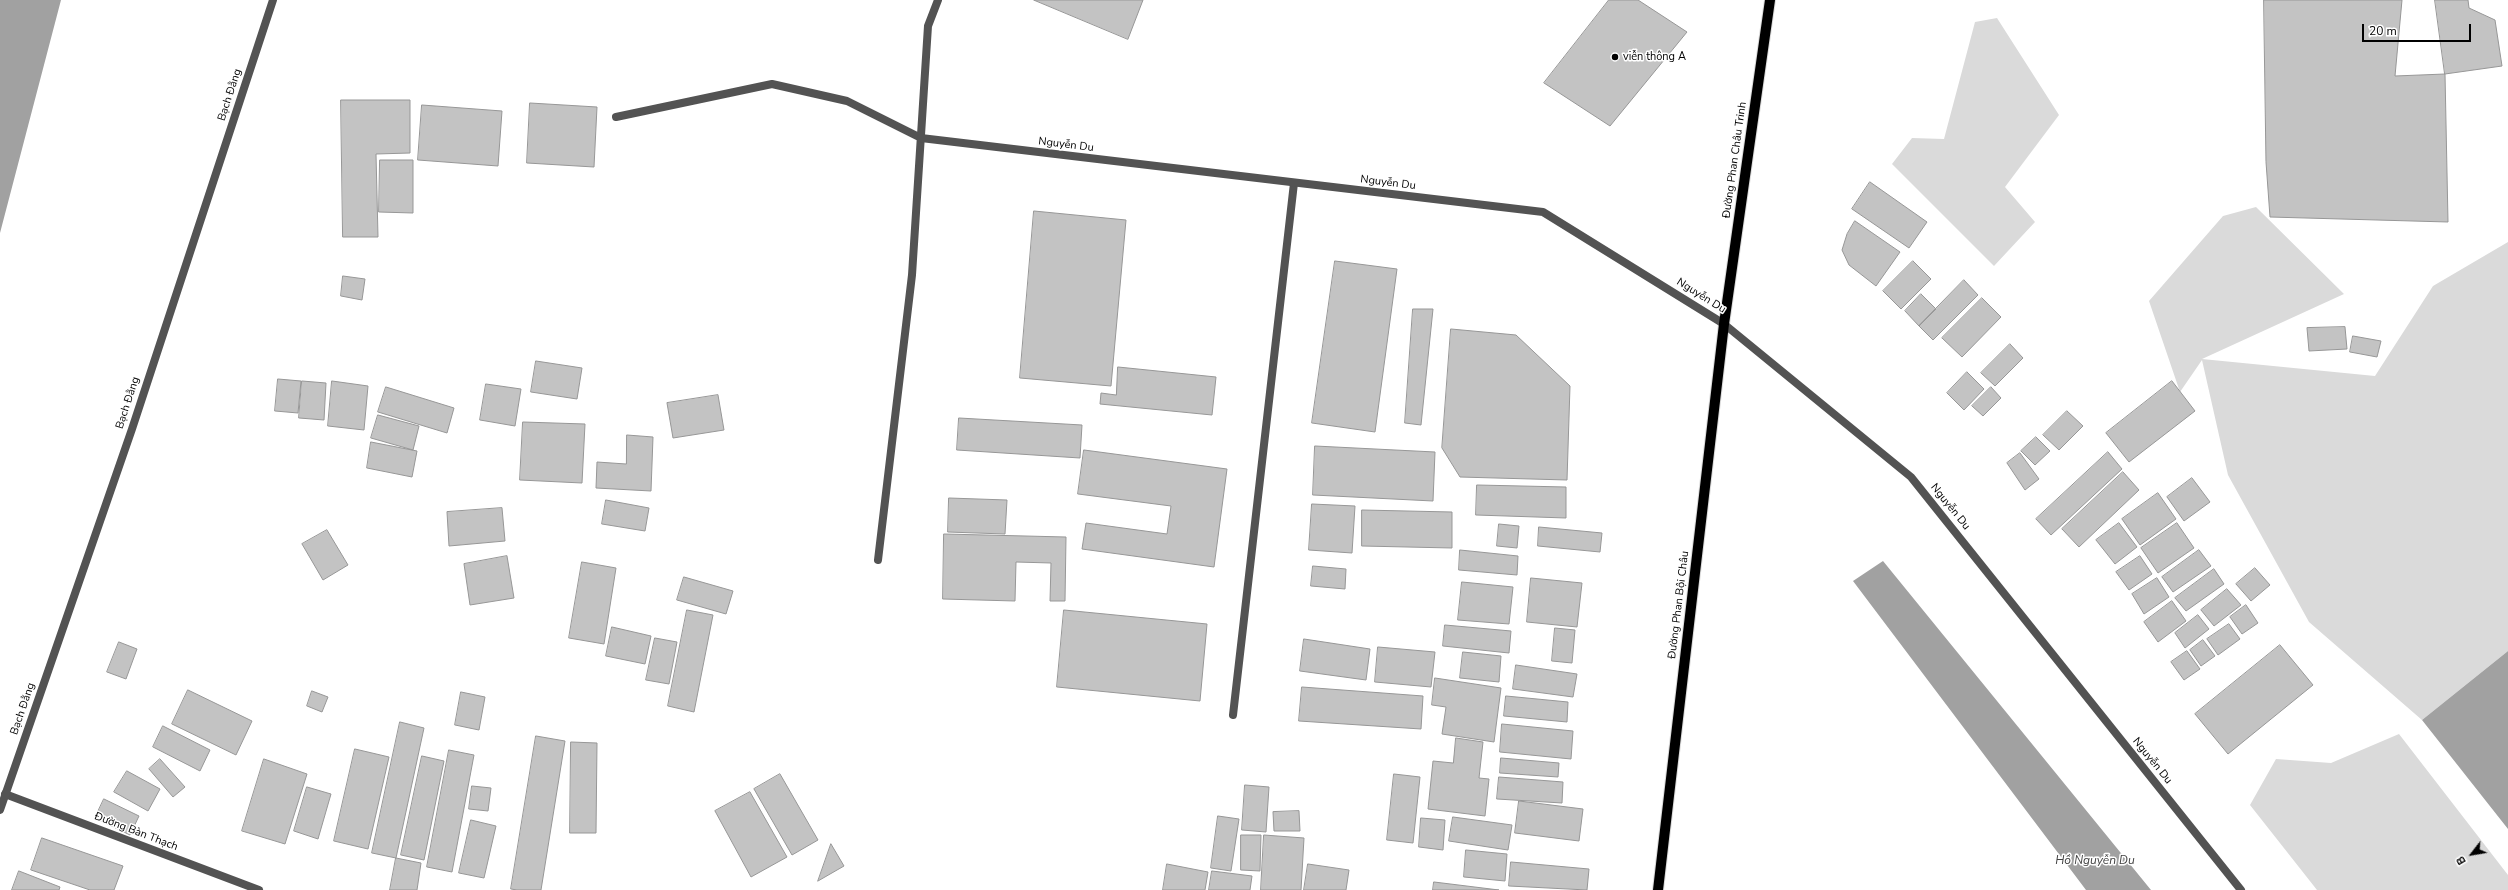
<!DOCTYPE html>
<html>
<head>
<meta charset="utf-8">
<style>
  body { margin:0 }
  #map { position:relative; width:2508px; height:890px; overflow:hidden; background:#fff; font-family:"Nunito Sans",sans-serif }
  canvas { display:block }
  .north { position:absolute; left:2452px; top:834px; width:40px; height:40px; -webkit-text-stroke:3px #fff; paint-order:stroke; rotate:239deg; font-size:11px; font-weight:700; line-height:16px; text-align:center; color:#000 }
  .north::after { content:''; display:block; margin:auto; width:14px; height:18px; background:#000; clip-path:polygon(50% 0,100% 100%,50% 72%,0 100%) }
  .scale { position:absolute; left:2362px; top:24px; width:109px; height:18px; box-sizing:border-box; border:2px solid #000; border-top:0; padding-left:5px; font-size:12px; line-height:14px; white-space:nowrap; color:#000; -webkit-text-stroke:3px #fff; paint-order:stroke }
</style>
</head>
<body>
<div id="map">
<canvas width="2508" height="890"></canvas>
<div class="north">B</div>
<div class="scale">20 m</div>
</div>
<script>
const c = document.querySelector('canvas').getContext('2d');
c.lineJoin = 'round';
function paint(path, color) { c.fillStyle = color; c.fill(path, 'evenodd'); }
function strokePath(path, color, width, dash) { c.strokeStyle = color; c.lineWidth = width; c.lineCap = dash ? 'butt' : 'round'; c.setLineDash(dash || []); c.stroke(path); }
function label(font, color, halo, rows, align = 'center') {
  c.font = font + ' "Nunito Sans",sans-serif'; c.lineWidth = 3; c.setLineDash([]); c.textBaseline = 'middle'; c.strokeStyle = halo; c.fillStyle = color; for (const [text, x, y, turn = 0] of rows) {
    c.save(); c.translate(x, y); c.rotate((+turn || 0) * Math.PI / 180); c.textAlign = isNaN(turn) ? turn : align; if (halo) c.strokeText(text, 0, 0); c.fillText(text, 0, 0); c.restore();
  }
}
const green = new Path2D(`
  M1997,18L2059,115L2005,187L2035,222L1994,266L1892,164L1912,138L1944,139L1975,22Z
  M2256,207L2344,294L2202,359L2375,376L2433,286L2508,242V651L2422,720L2309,622L2228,475L2202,360L2180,392L2149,301L2223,216Z
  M2399,734L2508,875V890H2317L2250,805L2276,759L2331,763Z`);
const water = new Path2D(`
  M0,0H61L0,233Z
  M1883,561L2151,890H2086L1853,581Z
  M2508,651V829L2422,720Z`);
const building = new Path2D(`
  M1034,0H1143L1128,39Z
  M1609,0H1638L1687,32L1610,126L1544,83Z
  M2264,0H2402L2395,76L2445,74L2448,222L2270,217L2266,162Z
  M2435,0H2468L2469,8L2495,20L2502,66L2445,74Z
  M341,100H410V153L376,154L378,237H343Z
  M530,103L597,107L594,167L527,163Z
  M422,105L502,111L498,166L418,160Z
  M380,160H413V213L379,212Z
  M1870,182L1927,222L1909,248L1852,209Z
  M1034,211L1126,220L1111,386L1020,378Z
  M1855,221L1900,252L1876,286L1849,265L1842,250L1847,234Z
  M1335,261L1397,269L1375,432L1312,423Z
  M1913,261L1931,279L1901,309L1883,291Z
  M343,276L365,279L362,300L341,296Z
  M1964,280L1978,295L1933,340L1919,326Z
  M1921,294L1936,309L1919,326L1905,311Z
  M1982,298L2001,317L1962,357L1942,338Z
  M1413,309H1433L1421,425L1405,423Z
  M2345,327L2347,349L2309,351L2307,328Z
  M1451,329L1516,335L1570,386L1567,480L1460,477L1442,448Z
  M2353,336L2381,341L2377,357L2350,352Z
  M2010,344L2023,358L1995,386L1981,373Z
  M536,361L582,368L577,399L531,392Z
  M1118,367L1216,377L1212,415L1100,404L1101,393L1116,395Z
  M1967,372L1984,389L1964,410L1947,393Z
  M278,379L301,381L298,413L275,411Z
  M302,381L326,383L324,420L299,418Z
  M332,381L368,386L364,430L328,426Z
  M2172,381L2195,411L2129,462L2106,433Z
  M486,384L521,389L515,426L480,420Z
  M386,387L454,408L447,433L378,412Z
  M1991,387L2001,398L1983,416L1972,406Z
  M718,395L724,430L673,438L667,403Z
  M2067,411L2083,426L2059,450L2043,435Z
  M378,415L419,426L413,450L371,438Z
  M959,418L1082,425L1080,458L957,450Z
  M523,422L585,424L582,483L520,480Z
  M627,435L653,437L651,491L596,488L597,462L626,464Z
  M2036,437L2050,451L2035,465L2021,451Z
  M371,442L417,451L412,477L367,468Z
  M1315,446L1435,452L1433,501L1313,495Z
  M1084,450L1227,469L1214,567L1082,549L1086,523L1167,534L1171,506L1078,494Z
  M2108,452L2122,469L2051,535L2036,519Z
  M2020,453L2039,479L2025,490L2007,463Z
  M2123,472L2139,490L2079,547L2062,529Z
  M2192,478L2210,502L2184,521L2167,497Z
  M1477,485L1566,487V518L1476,515Z
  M2158,493L2176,519L2140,545L2122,519Z
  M949,498L1007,500L1005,534L948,532Z
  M606,500L649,508L645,531L602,524Z
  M1312,504L1355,506L1352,553L1309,550Z
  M502,508L505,541L449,546L447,512Z
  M1362,510L1452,512V548L1362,546Z
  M2119,523L2137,547L2115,564L2096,540Z
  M2177,523L2194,548L2158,573L2141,548Z
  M1499,524L1519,526L1517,548L1497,546Z
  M1539,527L1602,533L1600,552L1538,546Z
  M327,530L348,565L323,580L302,544Z
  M944,534L1066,537L1065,601H1050L1051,563L1016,562L1015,601L943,599Z
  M1460,550L1518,556L1517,575L1459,570Z
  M2199,550L2211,566L2173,592L2162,577Z
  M507,556L514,598L470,605L464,564Z
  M2140,556L2152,574L2129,590L2116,572Z
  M582,562L616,568L604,644L569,638Z
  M1313,566L1346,569L1345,589L1311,586Z
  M2255,568L2270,585L2251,601L2236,584Z
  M2214,569L2224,584L2186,611L2175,598Z
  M684,577L733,591L726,614L677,600Z
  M1531,578L1582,583L1577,627L1527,622Z
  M2157,578L2169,597L2144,614L2132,594Z
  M1462,582L1513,587L1509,624L1458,620Z
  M2227,589L2241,605L2214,626L2201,610Z
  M2172,601L2186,621L2158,642L2144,622Z
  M2246,605L2258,623L2242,634L2230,617Z
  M687,610L713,615L694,712L668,706Z
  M1064,610L1207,624L1200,701L1057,687Z
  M2198,615L2209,629L2185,648L2175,633Z
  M2229,624L2240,639L2218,655L2207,639Z
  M1445,625L1511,631L1509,653L1443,646Z
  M612,627L651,636L645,664L606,656Z
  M1555,628L1575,630L1572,663L1552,661Z
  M655,638L677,642L669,684L646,680Z
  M1304,639L1370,649L1366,680L1300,671Z
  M2203,640L2215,656L2201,666L2190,650Z
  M119,642L137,649L126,679L107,672Z
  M2280,645L2313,685L2228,754L2195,714Z
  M1378,647L1435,652L1431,687L1375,682Z
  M2187,651L2200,669L2184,680L2171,662Z
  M1463,652L1501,656L1499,682L1460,678Z
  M1516,665L1577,674L1573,697L1513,689Z
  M1435,678L1501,688L1494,742L1442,734L1446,707L1432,705Z
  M1302,687L1423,696L1421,729L1299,721Z
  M188,690L252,721L236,755L172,724Z
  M312,691L328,697L322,712L307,706Z
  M461,692L485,697L479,730L455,725Z
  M1506,696L1568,702L1567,722L1504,716Z
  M400,722L424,728L396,858L372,853Z
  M1502,724L1573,731L1571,759L1500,752Z
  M163,726L210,750L200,771L153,747Z
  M536,736L565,741L541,890H517L511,889Z
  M1456,738L1483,742L1479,778L1489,779L1485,816L1428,809L1433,761L1453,763Z
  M571,742L597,743L596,833H570Z
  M355,749L389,757L368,849L334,841Z
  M449,750L474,755L452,872L427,867Z
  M422,756L444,761L424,860L401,855Z
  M1501,758L1559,763L1558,777L1500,773Z
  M160,759L185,787L173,797L149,769Z
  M264,759L307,774L285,844L242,831Z
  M127,771L160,789L148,811L114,792Z
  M780,774L818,840L792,855L754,789Z
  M1394,774L1420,777L1413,843L1387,840Z
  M1499,777L1563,782L1562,803L1497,799Z
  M1245,785L1269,787L1266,832L1242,830Z
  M472,786L491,788L488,811L469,809Z
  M307,787L331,794L318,839L294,831Z
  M750,792L787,857L751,877L715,811Z
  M104,799L139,816L130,835L95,818Z
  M1519,801L1583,809L1579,841L1515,833Z
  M1299,811L1300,831H1274L1273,812Z
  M1218,816L1239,819L1231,871L1211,868Z
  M1453,817L1512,825L1508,850L1449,841Z
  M1421,818L1445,820L1443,850L1419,847Z
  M471,820L496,826L484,878L459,873Z
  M1241,835H1261L1260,871L1241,870Z
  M1264,835L1304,838L1301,890H1261Z
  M42,838L123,866L114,890H90L31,870Z
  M831,844L844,866L818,881Z
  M1466,850L1507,854L1505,881L1464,877Z
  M396,858L421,863L417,890H390Z
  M1511,862L1589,869L1587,890L1509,886Z
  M1167,864L1208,872L1205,890H1163Z
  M1308,864L1349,870L1346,890H1304Z
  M19,871L60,887L59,890H12Z
  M1212,871L1252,876L1250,890H1209Z
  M1434,882L1499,890H1433Z`);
const minor = new Path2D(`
  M616,117L772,84L847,101L921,138
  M878,560L912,275L928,26L938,0
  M1233,715L1294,183
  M5,794L259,890`);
const tertiary = new Path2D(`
  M921,138L1543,212L1724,324L1911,477L2241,890
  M0,810L132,429L273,0`);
const primary = new Path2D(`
  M1658,890L1724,324L1770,0`);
const markers = [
  [1615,57,4,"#000"]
];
const poiNames = [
  ["viễn thông A",1623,57]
];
const streetNames = [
  ["Bạch Đằng",230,95,-72],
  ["Nguyễn Du",1066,145,7],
  ["Đường Phan Châu Trinh",1735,160,-82],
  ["Nguyễn Du",1388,183,7],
  ["Nguyễn Du",1701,296,32],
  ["Bạch Đằng",128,403,-72],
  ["Nguyễn Du",1950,507,51],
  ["Đường Phan Bội Châu",1679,605,-83],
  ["Bạch Đằng",23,709,-71],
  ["Nguyễn Du",2152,761,51],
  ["Đường Bàn Thạch",136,832,21]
];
const waterNames = [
  ["Hồ Nguyễn Du",2095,861]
];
paint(green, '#dadada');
paint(water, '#a1a1a1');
paint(building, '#c3c3c3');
strokePath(building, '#979797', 1);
strokePath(primary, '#dbdbdb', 12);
strokePath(minor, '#535353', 8);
strokePath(tertiary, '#535353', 8);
strokePath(primary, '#000', 10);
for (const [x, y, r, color] of markers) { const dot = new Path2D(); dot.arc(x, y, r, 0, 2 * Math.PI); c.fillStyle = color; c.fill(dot); strokePath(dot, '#fff', 1.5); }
label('11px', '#000', '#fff', poiNames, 'left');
label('11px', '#000', '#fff', streetNames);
label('italic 12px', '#424242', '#fff', waterNames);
</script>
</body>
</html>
